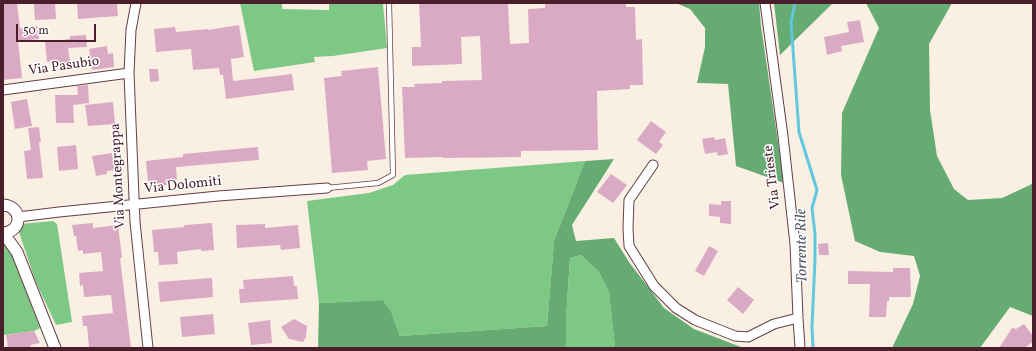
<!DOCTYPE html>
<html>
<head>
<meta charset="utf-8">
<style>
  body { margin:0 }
  #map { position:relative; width:1036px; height:351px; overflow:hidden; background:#f9f0e3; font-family:Vollkorn,serif }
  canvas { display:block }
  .frame { position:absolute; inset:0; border:4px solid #4a1f2b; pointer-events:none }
  .scale { position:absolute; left:16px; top:24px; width:80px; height:18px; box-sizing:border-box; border:2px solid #4a1f2b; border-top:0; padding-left:5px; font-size:12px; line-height:14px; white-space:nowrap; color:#4a1f2b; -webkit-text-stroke:3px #fff; paint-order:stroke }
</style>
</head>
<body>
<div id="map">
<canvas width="1036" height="351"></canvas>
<div class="frame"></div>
<div class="scale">50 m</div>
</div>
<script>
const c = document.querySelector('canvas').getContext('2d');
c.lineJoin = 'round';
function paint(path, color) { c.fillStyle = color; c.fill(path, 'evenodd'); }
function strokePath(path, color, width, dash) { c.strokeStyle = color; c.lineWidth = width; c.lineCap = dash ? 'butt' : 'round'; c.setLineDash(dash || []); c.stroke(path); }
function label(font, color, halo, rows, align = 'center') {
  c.font = font + ' Vollkorn,serif'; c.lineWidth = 3; c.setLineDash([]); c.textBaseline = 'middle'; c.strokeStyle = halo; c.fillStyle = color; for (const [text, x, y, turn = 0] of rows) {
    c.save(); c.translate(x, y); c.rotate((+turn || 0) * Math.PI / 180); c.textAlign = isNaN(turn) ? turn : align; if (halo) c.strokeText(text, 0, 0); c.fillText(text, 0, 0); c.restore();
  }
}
const green = new Path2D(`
  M240,3H282V9L329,10V3H383L387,48L333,56L314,57L315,62L254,71Z
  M585,161L554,241L547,326L400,336L391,311L383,300L319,303L307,201L369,193L393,185L405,175Z
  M53,221L57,224L72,322L56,325L35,280L19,232L21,224Z
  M5,237L40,328L34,331L4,335L3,308V238Z
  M581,255L599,272L609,292L615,348H566V319L570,258Z`);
const forest = new Path2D(`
  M676,3H759L761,26L784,183L736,166L728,84L697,83L705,47V28L690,9Z
  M774,3H833L780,55Z
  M866,3H952L929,44L930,110L937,156L954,189L968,200L1002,198L1030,185L1033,183V316L1010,307L980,348H892L913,304L920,276L914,256L880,252L855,241L841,175L842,113L879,28Z
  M614,159L572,225L576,241L614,238L629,262L664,308L694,329L741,347L739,348H615L609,292L599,272L581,255L570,258L566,319V348H318L319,303L383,300L391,311L400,336L547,326L554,241L585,161Z`);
const stream = new Path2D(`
  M795,3L791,22L799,132L817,190L812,208L815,234V259L812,327L813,348`);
const building = new Path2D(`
  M3,3H17L20,28L38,26L39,39L18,41L22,78L3,80Z
  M41,3H55L56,19L35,20L34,4Z
  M77,3H117L118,16L78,19Z
  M419,3H508L510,44L529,43L528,9L545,8V3H626V7H635L636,40L642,39L643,85H630V89L597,91L598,150L521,151V157L443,158V157L405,158L402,87H415L414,84L442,83V81L482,80L480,36L461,37L462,64L412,66V47H421Z
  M860,20L864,42L841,46L842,51L827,55L824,37L849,32L847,22Z
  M239,25L244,57L231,59L233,81L292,74L294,90L226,99L223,75H220L219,68L193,70L191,49L156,52L154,29L175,27L176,32L208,29V30Z
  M86,35L87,47L68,48L70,62L54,64L53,62H47L45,42L70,39V36Z
  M107,46L108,54L113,53L114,67L92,70L89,49Z
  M378,67L386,159L367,161L368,170L332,173L324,78L342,76L341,71Z
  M149,69H158L159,81L150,82Z
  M88,85L89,103L73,105L74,123H56L55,95H78L77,86Z
  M27,99L32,126L15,129L11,102Z
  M113,102L115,124L88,126L85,105Z
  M651,121L666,132L659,142L663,145L656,154L637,140Z
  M39,127L41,142H39L43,178L27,179L24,151L31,150L28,128Z
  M714,137L715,140L725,138L728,154L718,156L717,152L705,154L702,139Z
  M76,145L78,169L59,171L57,147Z
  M258,147L259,160L176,167L177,180L169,181L170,185L154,186V183L148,184L146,161L183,157V154Z
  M112,153L115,170L107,171V174L96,176L92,156Z
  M611,174L627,185L613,203L597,192Z
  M721,201H731V224L720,223V217L709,216V204L721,205Z
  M93,223V228L118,225L122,258H120L131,348H89L87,326H83L82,316L113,313L111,295L84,297L83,285L80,286L79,273L103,271L101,252L83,254V250L78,251L76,236H74L72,225Z
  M212,223L214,250L201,251V249L177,252L178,264L159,265L158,252H154L152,230L184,227V225Z
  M265,224V228L298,225L300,248L281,250L280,245L237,248L236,225Z
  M828,243L829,255H819L818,244Z
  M709,246L718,251L704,276L695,271Z
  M893,268H910L911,297H889V301H887L886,317H869L870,284H848V271L893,272Z
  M293,276L294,286H297L298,299L240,303L239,289H244L243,280Z
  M212,278L213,297L160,302L158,282Z
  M738,287L754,300L743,314L727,300Z
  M213,314L215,334L182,337L180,317Z
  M294,319L307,326L306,337L303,342L289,339L281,327Z
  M270,320L272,343L251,345L248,323Z
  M1024,324L1033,336V342L1024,348H999L1012,328L1016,329Z
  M34,331L40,343L30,345L31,348H8L6,335Z`);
const service = new Path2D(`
  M327,188L378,183L393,175L389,3`);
const minor = new Path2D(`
  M136,3L131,30L129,73L135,222L148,348
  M765,3L783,136L795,244L798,318L800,348
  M3,90L129,73
  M653,165L629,200L628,228L629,246L654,286L676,308L695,320L735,336L748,337L774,324L798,318
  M18,217L59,212L218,196L327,188`);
const tertiary = new Path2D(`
  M3,205C23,206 23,232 3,233
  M4,234L17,252L55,348`);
const streetNames = [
  ["Via Pasubio",64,67,-8],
  ["Via Montegrappa",119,176,-93],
  ["Via Trieste",773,177,-97],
  ["Via Dolomiti",183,186,-6]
];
const waterNames = [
  ["Torrente Rile",803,246,-91]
];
paint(green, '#7ec885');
paint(forest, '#66ac72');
strokePath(stream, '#61c7de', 3);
paint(building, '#daaac5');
strokePath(service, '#643e47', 6);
strokePath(minor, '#643e47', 11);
strokePath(tertiary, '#643e47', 13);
strokePath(service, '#fff', 4.5);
strokePath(minor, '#fff', 9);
strokePath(tertiary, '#fff', 11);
label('14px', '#4a1f2b', '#fff', streetNames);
label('italic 15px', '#525a6a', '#fff', waterNames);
</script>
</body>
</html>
